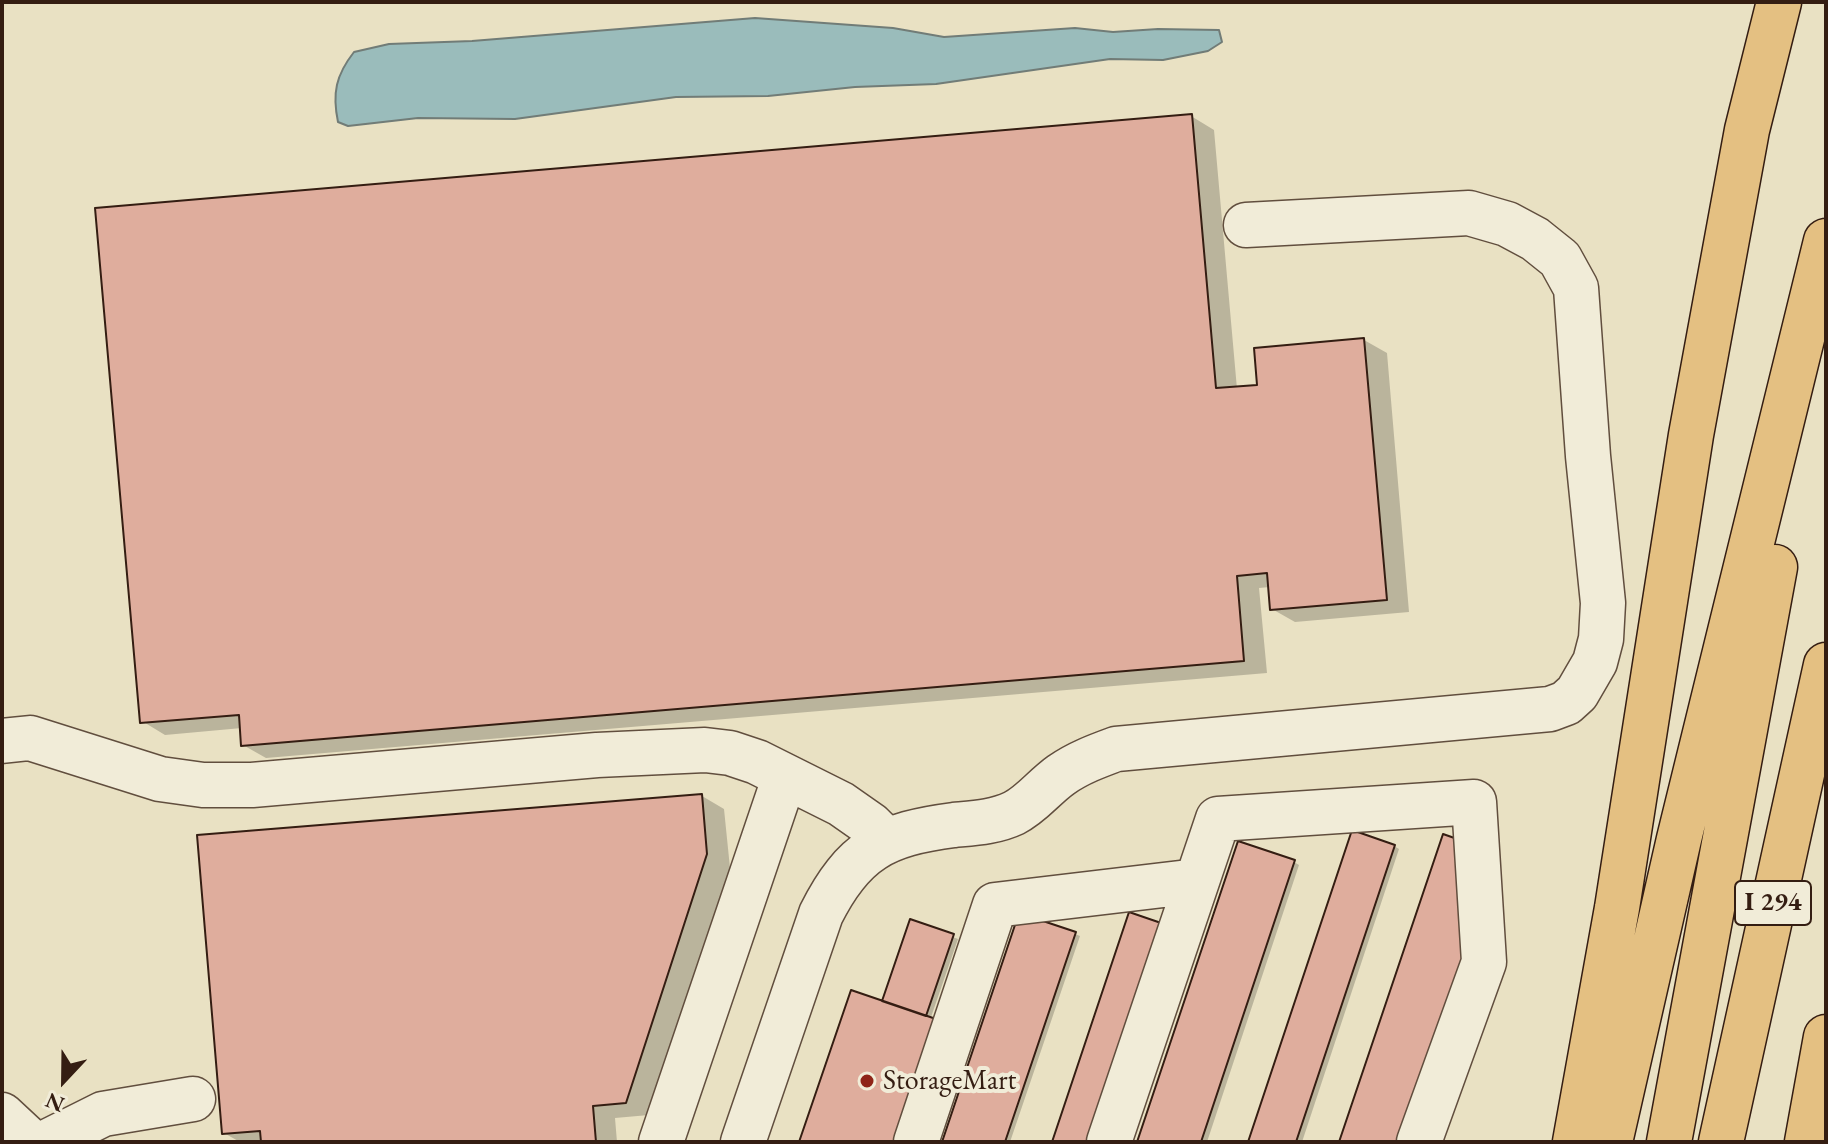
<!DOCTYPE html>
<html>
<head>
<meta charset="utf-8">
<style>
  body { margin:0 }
  #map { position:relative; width:1828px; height:1144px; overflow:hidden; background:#e9e1c3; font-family:"EB Garamond",serif }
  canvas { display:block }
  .frame { position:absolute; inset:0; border:4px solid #341d12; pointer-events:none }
  .north { position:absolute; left:24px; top:1040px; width:80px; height:80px; -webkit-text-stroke:6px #f1ecd8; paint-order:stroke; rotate:202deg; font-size:22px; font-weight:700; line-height:32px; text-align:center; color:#341d12 }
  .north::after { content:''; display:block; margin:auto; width:28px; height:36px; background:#341d12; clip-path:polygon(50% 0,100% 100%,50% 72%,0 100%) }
</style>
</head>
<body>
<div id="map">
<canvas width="1828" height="1144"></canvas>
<div class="frame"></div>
<div class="north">N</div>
</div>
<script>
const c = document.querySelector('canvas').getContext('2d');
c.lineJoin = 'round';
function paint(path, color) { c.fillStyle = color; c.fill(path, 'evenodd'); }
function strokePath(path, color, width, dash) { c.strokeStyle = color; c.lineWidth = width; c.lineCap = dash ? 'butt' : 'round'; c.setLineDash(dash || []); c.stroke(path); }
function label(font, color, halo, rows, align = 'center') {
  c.font = font + ' "EB Garamond",serif'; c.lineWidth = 8; c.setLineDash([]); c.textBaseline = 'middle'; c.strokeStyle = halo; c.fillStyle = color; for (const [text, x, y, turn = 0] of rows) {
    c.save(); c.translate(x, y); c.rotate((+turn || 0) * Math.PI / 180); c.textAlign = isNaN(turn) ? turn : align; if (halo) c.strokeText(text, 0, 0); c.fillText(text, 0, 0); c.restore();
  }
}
const water = new Path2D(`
  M755,18L893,28L944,37L1075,28L1113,32L1158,29L1219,30L1222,42L1208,51L1163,60L1110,59L936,84L855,87L768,96L676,97L515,119L418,118L348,126L338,122C332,93 336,75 354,52L389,44L472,41Z`);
const shadow = new Path2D(`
  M1191,116L1214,130L1237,389L1259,387L1364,340L1387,353L1409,612L1295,622L1272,609L1270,587L1259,588L1267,673L266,758L243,745L242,728L165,735L142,721Z
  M702,796L724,809L730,868L649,1115L615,1118L617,1142H240L224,1133Z
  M1394,846L1399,849L1302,1142H1250Z
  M1294,862L1299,865L1207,1142H1139Z
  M911,921L958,939L930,1020L921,1142H801L884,1004Z
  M1075,934L1080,936L1010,1142H944Z`);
const building = new Path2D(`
  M1192,114L1216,388L1257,385L1254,348L1364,338L1387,600L1270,610L1267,573L1237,576L1244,661L241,746L239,715L140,723L95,208Z
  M702,794L707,854L626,1103L593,1106L596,1142H261L260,1131L222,1134L197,835Z
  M1352,830L1395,845L1296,1142H1248Z
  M1443,834L1463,841L1471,946L1405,1142H1339Z
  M1238,841L1295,860L1201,1142H1137Z
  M1129,912L1164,924L1091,1142H1052Z
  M1019,913L1076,932L1005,1142H942Z
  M910,919L954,934L926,1016L882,1001Z
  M851,990L936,1019L894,1142H799Z`);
const minor = new Path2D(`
  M2,741L30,738L160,779L203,785H252L597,755L705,750L730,753L757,762L841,804L871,825L886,840
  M2,1115L31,1142
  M47,1142L103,1114L193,1099
  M661,1142L785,776
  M743,1142L821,914C853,850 884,834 954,825C975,823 995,822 1014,813C1032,804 1044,787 1061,775C1078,763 1097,756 1116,749L1550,709L1566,703L1577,693L1595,662L1601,639L1603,603L1588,456L1576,288L1560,259L1535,239L1507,224L1469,213L1246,225
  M916,1142L995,905L1197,881
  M1109,1142L1218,819L1474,802L1484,962L1419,1142`);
const highway = new Path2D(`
  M1575,1142L1617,908L1691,435L1747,130L1779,2
  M1610,1142L1679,839L1826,241
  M1669,1142L1775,567
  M1721,1142L1826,665
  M1807,1142L1826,1037`);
const markers = [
  [867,1081,8,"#8f2418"]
];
const shields = [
  [1773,903,76]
];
const shieldNames = [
  ["I 294",1773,903]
];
const poiNames = [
  ["StorageMart",883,1081]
];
paint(water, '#9abcbb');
strokePath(water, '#717c77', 2);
paint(shadow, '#0003');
paint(building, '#dfad9d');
strokePath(building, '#341d12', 2);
strokePath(minor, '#614e3e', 47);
strokePath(highway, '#341d12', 47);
strokePath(minor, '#f1ecd8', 44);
strokePath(highway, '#e4c082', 44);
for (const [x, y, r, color] of markers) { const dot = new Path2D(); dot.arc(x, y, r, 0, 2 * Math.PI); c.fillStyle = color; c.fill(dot); strokePath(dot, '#f1ecd8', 3); }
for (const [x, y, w] of shields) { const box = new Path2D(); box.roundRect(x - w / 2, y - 22, w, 44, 6); c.fillStyle = '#f1ecd8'; c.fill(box); strokePath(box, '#341d12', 2); }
label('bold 26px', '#341d12', null, shieldNames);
label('28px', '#341d12', '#f1ecd8', poiNames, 'left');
</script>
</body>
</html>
